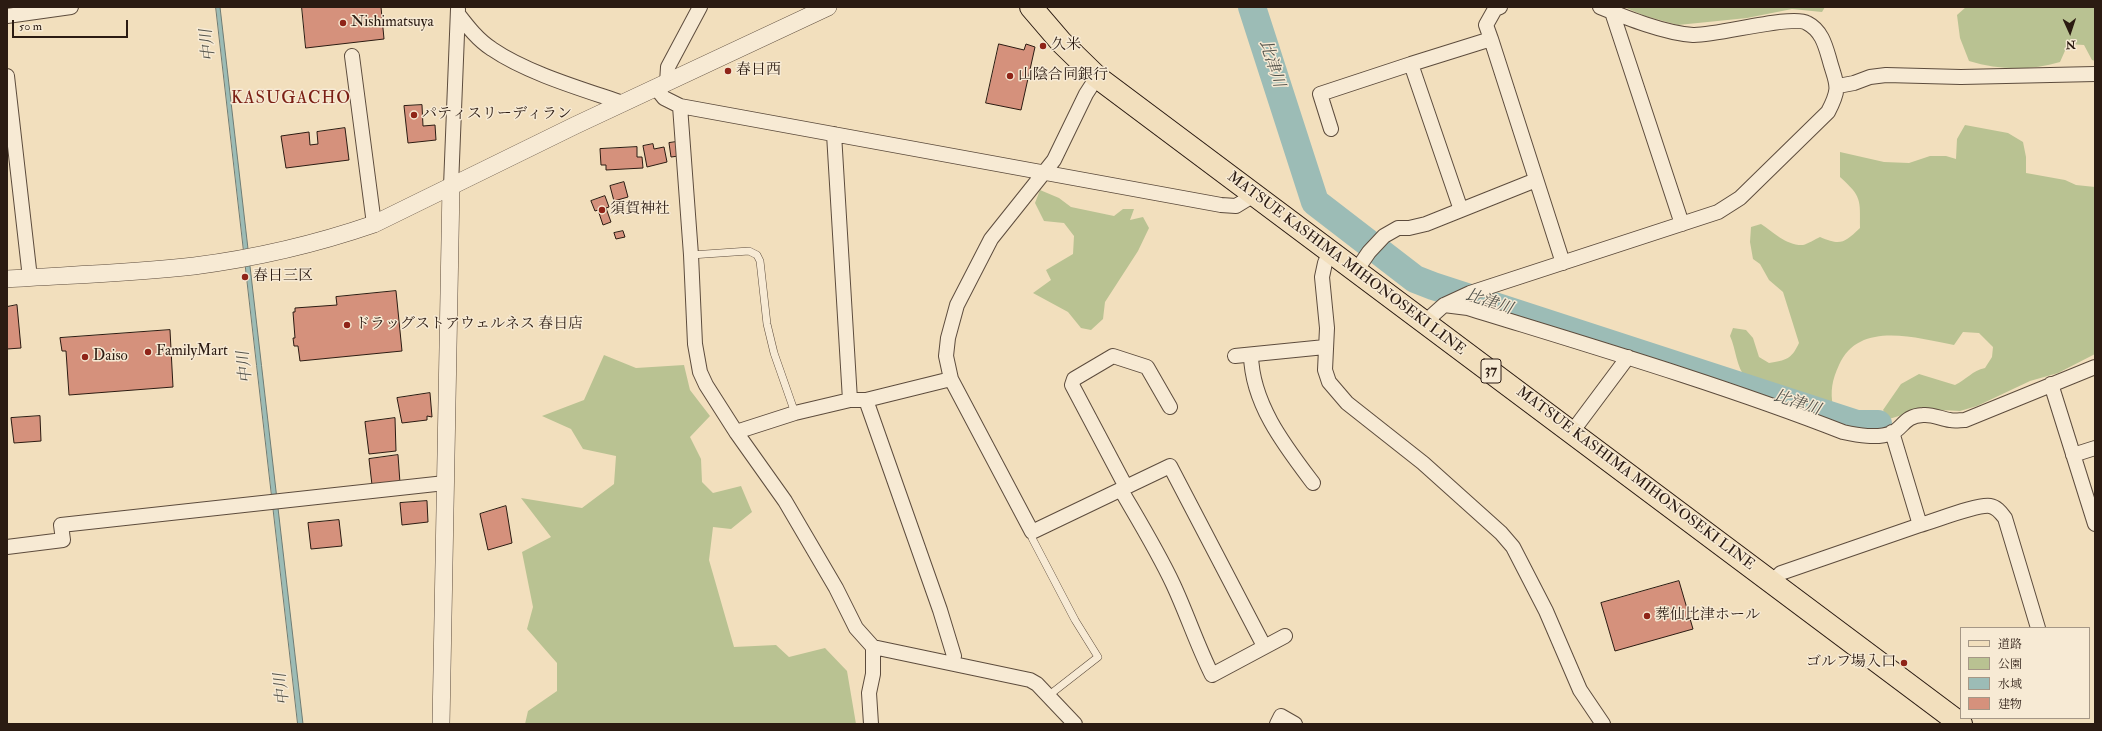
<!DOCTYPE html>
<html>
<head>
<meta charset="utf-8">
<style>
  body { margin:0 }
  #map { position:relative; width:2102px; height:731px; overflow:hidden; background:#f2dfbd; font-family:"IM FELL Double Pica","Noto Serif JP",serif }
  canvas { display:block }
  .frame { position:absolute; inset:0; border:8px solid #2b1b12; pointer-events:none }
  .legend { position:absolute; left:1960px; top:627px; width:130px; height:92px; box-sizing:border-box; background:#f7ead4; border:1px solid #a59786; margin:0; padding:5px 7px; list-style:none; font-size:12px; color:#2b1b12 }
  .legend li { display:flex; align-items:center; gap:8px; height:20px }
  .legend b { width:20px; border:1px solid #a59786 }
  .north { position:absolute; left:2050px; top:12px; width:40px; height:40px; -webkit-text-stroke:3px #f7ead4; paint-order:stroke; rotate:177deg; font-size:11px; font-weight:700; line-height:16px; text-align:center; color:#2b1b12 }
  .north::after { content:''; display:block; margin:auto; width:14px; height:18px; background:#2b1b12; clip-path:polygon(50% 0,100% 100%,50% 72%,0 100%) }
  .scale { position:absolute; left:12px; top:20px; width:116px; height:18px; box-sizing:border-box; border:2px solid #2b1b12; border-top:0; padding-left:5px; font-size:12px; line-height:14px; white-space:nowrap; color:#2b1b12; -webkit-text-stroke:3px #f7ead4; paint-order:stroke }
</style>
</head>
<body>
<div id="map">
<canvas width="2102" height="731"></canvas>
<div class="frame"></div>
<ul class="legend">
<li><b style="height:5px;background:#f2dfbd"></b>道路</li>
<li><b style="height:11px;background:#b9c292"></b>公園</li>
<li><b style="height:11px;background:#9cbcb6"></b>水域</li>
<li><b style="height:11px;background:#d5917c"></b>建物</li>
</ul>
<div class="north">N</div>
<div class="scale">50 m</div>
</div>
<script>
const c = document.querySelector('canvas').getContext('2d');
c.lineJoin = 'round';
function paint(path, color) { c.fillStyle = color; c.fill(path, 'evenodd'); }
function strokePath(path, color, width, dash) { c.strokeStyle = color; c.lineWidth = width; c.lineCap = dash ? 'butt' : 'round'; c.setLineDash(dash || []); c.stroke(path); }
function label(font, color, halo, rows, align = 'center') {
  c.font = font + ' "IM FELL Double Pica","Noto Serif JP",serif'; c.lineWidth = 3; c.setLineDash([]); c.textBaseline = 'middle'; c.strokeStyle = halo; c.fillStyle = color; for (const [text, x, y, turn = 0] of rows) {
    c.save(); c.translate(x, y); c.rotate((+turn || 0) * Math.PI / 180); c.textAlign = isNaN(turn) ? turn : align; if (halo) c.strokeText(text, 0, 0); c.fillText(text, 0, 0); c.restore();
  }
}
const green = new Path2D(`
  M1624,7H1825L1822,12L1792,9L1747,18L1678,25L1645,16Z
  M1966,7H2095V61L2092,60L2084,45L2068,44L2060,62C2030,71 1999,70 1969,61L1960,38L1957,15Z
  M1965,125L2008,133L2023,142L2026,157V173L2065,180L2076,185L2095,187V354L2058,373L2030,381L1977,406L1960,411L1922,409L1889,419L1883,410L1901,384L1919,374L1955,385C1967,379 1972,371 1985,368L1992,357L1993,347L1979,333L1963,332L1954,345C1916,338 1859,320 1839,365C1832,380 1830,391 1833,407L1816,403L1746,378C1736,367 1736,349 1730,336L1733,328L1746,330L1753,338L1759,357L1769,363C1786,360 1791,360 1799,343L1783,292L1769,280L1760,264L1753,259L1750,242L1751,227L1761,224C1773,232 1787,246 1803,245C1808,244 1815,239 1820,237C1841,246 1844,243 1860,228C1860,199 1862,197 1840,177V152L1884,162L1909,163L1930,156H1946L1956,159L1957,139Z
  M1040,190L1059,198L1071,207L1114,216L1123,209H1134L1130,220L1143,217L1149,228L1138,251L1105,302L1103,319L1091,330L1081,328L1068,312L1033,293L1051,280L1046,270L1073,254L1074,236L1064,223L1044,221L1035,203Z
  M604,355L636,368L684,365L690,390L710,416L690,437L701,459L702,482L713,493L741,486L752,512L731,529L713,527L709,560L734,647L776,645L789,657L825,648L847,671L856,724H525L528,711L557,691V663L527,629L533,607L522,552L551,537L521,498L582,508L614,484L616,456L583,449L571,429L542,416L584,400Z`);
const water = new Path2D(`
  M216,7H220L303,724H298Z`);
const river = new Path2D(`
  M1252,7L1315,202L1415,279L1433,286L1857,424H1878`);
const building = new Path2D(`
  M302,7H381L384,39L306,48Z
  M999,44L1024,50L1026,44L1035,47L1021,110L986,103Z
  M422,105L423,126L435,125L436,140L408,143L404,106Z
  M345,128L349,160L286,168L281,136L309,132L310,145L318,144L317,132Z
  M676,142L679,156L671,157L669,143Z
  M653,144L654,149L664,147L667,162L647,167L643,146Z
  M637,147V157H642L643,168L606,170V165H601L600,149Z
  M624,182L628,197L614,201L610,186Z
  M605,196L609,207L606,208L611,222L603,225L598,210L595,211L591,201Z
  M623,231L625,237L616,239L614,233Z
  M396,291L402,351L300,361L298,346H294L293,338H295L293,312H295V308L337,305L336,297Z
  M17,305L21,348L7,349V307Z
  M170,330L173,387L69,395L66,351H62L60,338Z
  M430,393L432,417L427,416V420L402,423L397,398Z
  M40,416L41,441L14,443L11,418Z
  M395,418L396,451L369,454L365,422Z
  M398,455L400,483L372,485L369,459Z
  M427,501L428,522L402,525L400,503Z
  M506,506L512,543L488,550L480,514Z
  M339,520L342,546L311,549L308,523Z
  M1679,581L1693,629L1615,651L1601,603Z`);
const service = new Path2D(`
  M691,255L749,251L757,255L760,261L767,324L774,353L795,413
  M1032,532V538L1075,620L1098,657L1048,696`);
const minor = new Path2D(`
  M1612,12L1682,224
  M458,14C468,27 478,40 492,49C527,73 582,89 623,103
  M7,16L71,7
  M1491,39L1563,263
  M352,56L374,224
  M1411,64L1491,39L1486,25L1495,9L1500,7
  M7,76L30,278
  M1097,77L1086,94L1054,160L991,239L957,305L948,338L946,356L951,379L1032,532L1126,487
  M667,83L668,67L700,7
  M1838,86L1854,83L1870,77L1886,75L1961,77L2095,74
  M656,88L664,98L680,106L1221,205L1236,206L1254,195
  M680,106L691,255L695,344L700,372L706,385L736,432L785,501L836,588L856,628L873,647V674L869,693L871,724
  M1331,129L1320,94L1411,64L1461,210
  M451,186L458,9
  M1330,251L1325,263L1322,277L1327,328L1325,370L1329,382L1347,403L1423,463L1501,533L1513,547L1546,611L1580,690L1603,724
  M1356,271L1369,252L1384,236L1398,228H1409L1426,224L1536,180
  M1444,305L1468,308C1594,347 1720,384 1843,432C1857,435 1877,439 1892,433C1904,427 1904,416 1923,415C1933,414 1941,419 1950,420C1955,421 1960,420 1965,420L2095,367
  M1425,322L1444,305L1470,293L1718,212L1740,198L1828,112C1842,85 1836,85 1829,58C1825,44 1821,30 1807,23C1792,14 1717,36 1693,35C1664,33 1627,18 1600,7
  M1251,355C1252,404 1285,446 1313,483
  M1235,356L1325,347
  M2051,384L2095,524
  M850,400H866L940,610L954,656L952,662
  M866,400L951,379
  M1170,407L1147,367L1113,356L1074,379L1072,385L1126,487L1170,466L1264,646
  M736,432L795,413L850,400L834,134
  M1572,432L1628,357
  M2073,455L2095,448
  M1121,490C1139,521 1158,552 1173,584C1187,614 1197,645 1212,675L1285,636
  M1920,525C1935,521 1977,504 1990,506C1997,507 2001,513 2005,518L2038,628
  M7,547L63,540L61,525L445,483
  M1772,582L1781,573L1920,525L1892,432
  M873,647L1030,680L1037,684L1075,724
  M1277,724L1281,716L1295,724`);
const tertiary = new Path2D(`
  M7,279C69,275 132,273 194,266C256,258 316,244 374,224L576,125L828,7
  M441,724L451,186`);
const primary = new Path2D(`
  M1031,7L1061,42L1097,77L1961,724`);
const markers = [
  [343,23,4,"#8f2418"],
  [1043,46,4,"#8f2418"],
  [728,71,4,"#8f2418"],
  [1010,76,4,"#8f2418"],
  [414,115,4,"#8f2418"],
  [602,210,4,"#8f2418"],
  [245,277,4,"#8f2418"],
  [347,325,4,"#8f2418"],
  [148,352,4,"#8f2418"],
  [85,357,4,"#8f2418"],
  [1647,616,4,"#8f2418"],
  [1904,663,4,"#8f2418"]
];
const shields = [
  [1491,371,20]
];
const shieldNames = [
  ["37",1491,371]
];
const poiNames = [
  ["Nishimatsuya",351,23],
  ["久米",1051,46],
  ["春日西",736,71],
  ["山陰合同銀行",1018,76],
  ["パティスリーディラン",422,115],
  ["須賀神社",610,210],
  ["春日三区",253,277],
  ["ドラッグストアウェルネス 春日店",355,325],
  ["FamilyMart",156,352],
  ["Daiso",93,357],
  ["葬仙比津ホール",1655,616],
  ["ゴルフ場入口",1896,663,"right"]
];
const streetNames = [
  ["MATSUE KASHIMA MIHONOSEKI LINE",1346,264,37],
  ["MATSUE KASHIMA MIHONOSEKI LINE",1635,479,37]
];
const waterNames = [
  ["中川",209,45,-97],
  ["比津川",1271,64,72],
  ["比津川",1489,303,18],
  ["中川",246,367,-97],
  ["比津川",1797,404,18],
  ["中川",283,689,-97]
];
const quarterNames = [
  ["KASUGACHO",291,99]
];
paint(green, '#b9c292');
paint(water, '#9cbcb6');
strokePath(water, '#6f7c74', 1);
strokePath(river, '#9cbcb6', 28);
paint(building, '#d5917c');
strokePath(building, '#2b1b12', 1);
strokePath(service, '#5d4c3d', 8);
strokePath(minor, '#5d4c3d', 16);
strokePath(tertiary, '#5d4c3d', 18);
strokePath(primary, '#2b1b12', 24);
strokePath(service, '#f7ead4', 7);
strokePath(minor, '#f7ead4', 14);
strokePath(tertiary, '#f7ead4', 17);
strokePath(primary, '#f2dfbd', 22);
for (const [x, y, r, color] of markers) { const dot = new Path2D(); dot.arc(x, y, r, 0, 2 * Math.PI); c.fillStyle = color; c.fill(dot); strokePath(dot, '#f7ead4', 1.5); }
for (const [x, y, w] of shields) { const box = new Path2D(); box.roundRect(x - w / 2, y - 12, w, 24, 3); c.fillStyle = '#f7ead4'; c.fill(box); strokePath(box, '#2b1b12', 1); }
label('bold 14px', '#2b1b12', null, shieldNames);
label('15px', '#2b1b12', '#f7ead4', poiNames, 'left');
label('15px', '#2b1b12', '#f7ead4', streetNames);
label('italic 16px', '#53534b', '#f7ead4', waterNames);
c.letterSpacing = '1px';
label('17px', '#7a1f14', '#f7ead4', quarterNames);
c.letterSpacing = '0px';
</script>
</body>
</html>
